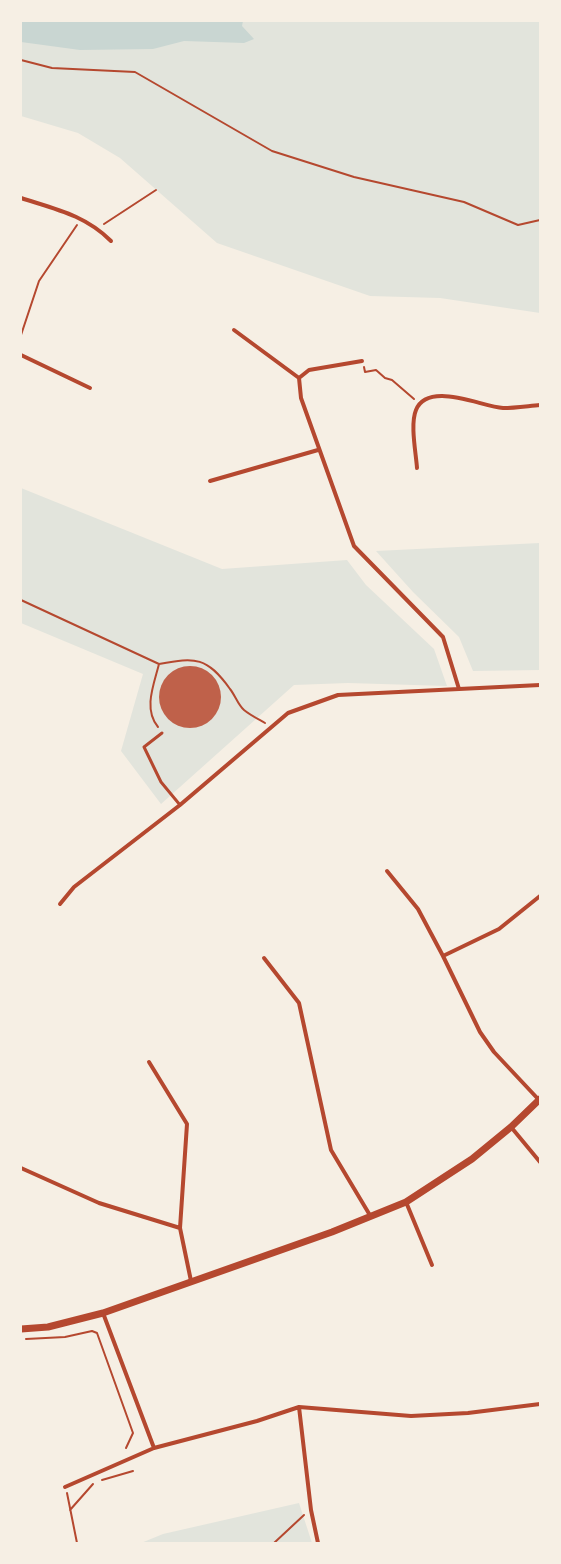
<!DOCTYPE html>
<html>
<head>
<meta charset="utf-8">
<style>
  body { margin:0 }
  #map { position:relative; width:561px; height:1564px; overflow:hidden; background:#f6efe4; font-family:Jost,sans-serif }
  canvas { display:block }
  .frame { position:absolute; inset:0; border:22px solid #f6efe4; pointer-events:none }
</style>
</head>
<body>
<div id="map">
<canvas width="561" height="1564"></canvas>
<div class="frame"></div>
</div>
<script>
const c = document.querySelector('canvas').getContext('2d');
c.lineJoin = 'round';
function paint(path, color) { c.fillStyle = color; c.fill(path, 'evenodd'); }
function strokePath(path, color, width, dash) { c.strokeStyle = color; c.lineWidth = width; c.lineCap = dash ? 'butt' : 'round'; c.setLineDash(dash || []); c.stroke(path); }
const green = new Path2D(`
  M21,21H540V313L440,298L370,296L217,243L120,158L78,133L21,116Z
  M21,488L222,569L347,560L366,585L434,649L447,686L348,683L294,685L161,804L121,751L143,674L21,623Z
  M540,543V670L473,671L459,637L413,592L376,551Z
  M299,1503L312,1543H141L163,1534Z`);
const water = new Path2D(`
  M21,21H243L242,26L254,39L244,43L184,41L153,49L80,50L21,42Z`);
const building = new Path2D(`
  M159 697a31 31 0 1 1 62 0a31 31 0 1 1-62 0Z`);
const path = new Path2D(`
  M21,60L52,68L135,72L272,151L354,177L464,202L518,225L540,220
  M104,224L156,190
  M21,335L39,281L77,225
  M364,367L365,372L376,370L385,378L392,380L414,399
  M21,600L159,664
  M158,727C143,709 154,684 159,664C196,657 207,657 230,689C235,695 238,705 244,710C250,715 258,719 265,723
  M26,1339L65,1337L92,1331L97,1333L133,1433L126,1448
  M102,1480L133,1471
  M67,1493L77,1543
  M70,1510L93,1484
  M274,1543L304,1515`);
const service = new Path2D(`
  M162,733L144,747L161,782L180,805`);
const minor = new Path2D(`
  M21,198C55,209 85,215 111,241
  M234,330L299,378
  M21,355L90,388
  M362,361L309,370L299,378L301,398L354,546L443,637L459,689
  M417,468C416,453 410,424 416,410C428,381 480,406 503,408C515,408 528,406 540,405
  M210,481L318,450
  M387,871L418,909L443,956L480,1032L494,1052L539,1100
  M60,904L74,887L180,805L288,713L338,695L540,685
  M443,956L499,929L540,896
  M264,958L299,1003L331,1150L371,1217
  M149,1062L187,1124L180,1228L191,1281
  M511,1127L540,1162
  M21,1168L99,1203L180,1228
  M406,1202L432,1265
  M103,1313L154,1448
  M299,1407L311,1510L318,1543
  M65,1487L154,1448L257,1421L299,1407L411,1416L468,1413L540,1404`);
const tertiary = new Path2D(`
  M21,1329L48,1327L103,1313L332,1232L406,1202L472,1159L511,1127L540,1099`);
paint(green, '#e2e4dc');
paint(water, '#c9d6d2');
paint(building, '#bf614a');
strokePath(path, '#b5482f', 2);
strokePath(service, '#b5482f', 3);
strokePath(minor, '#b5482f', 4);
strokePath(tertiary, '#b5482f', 7);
</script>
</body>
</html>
